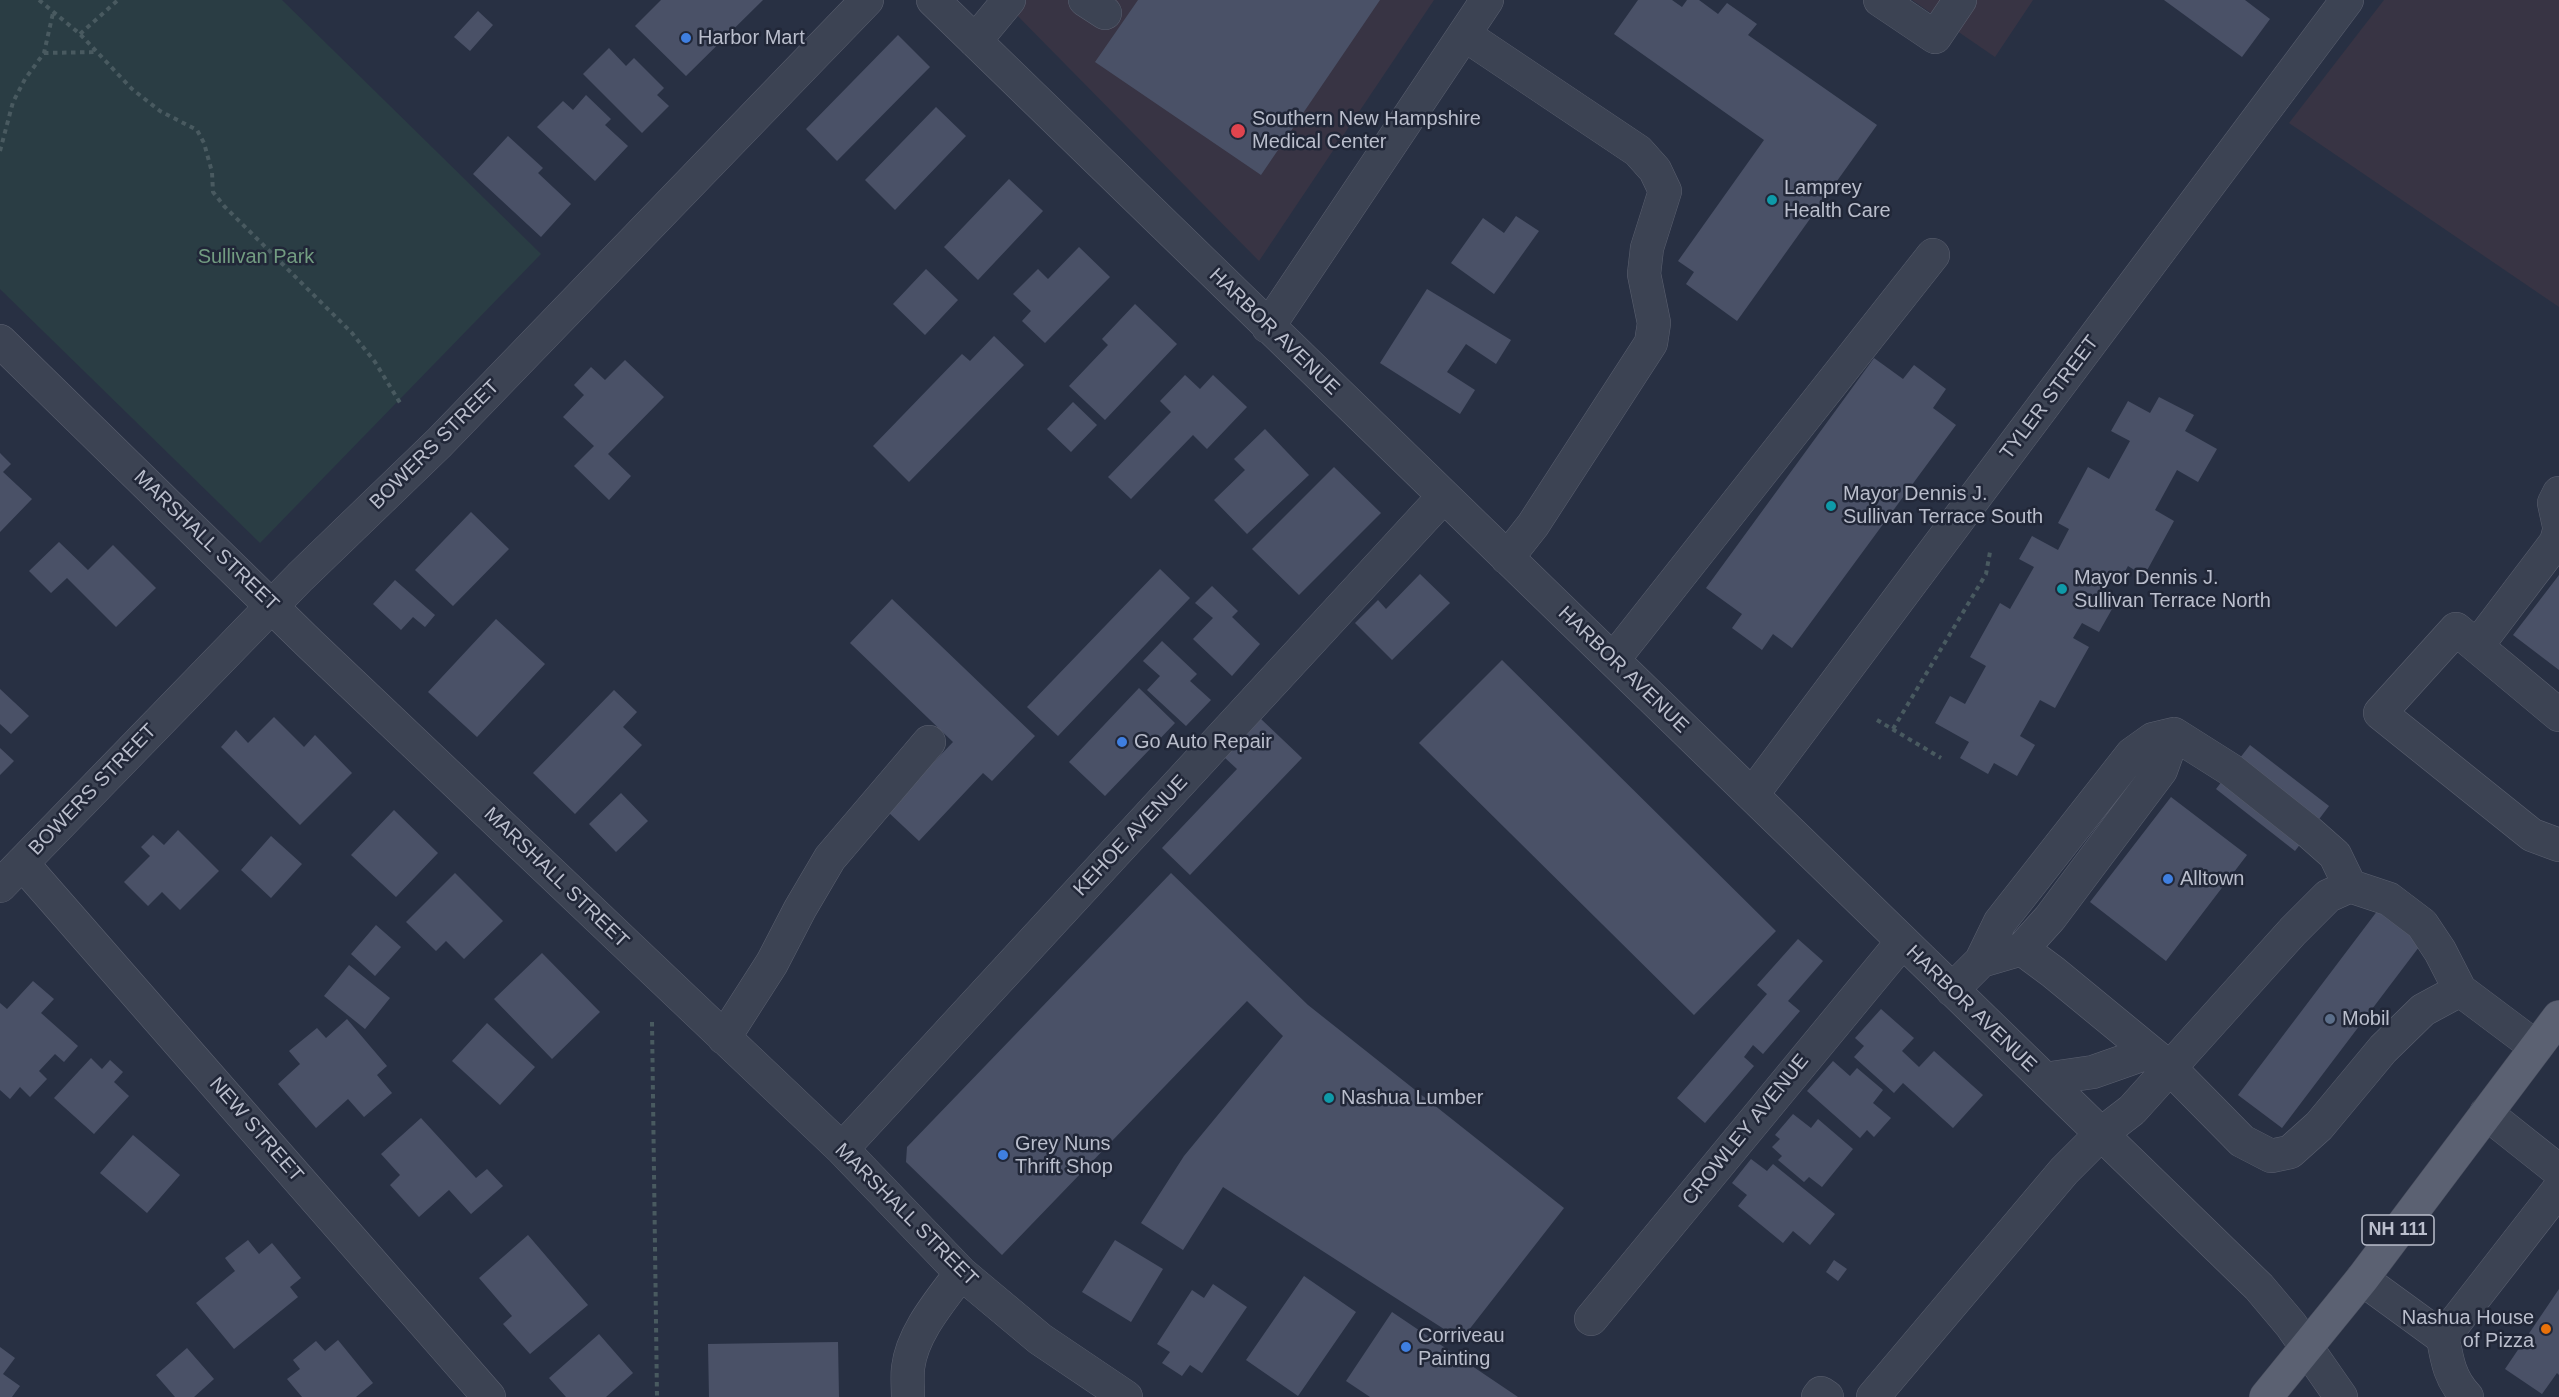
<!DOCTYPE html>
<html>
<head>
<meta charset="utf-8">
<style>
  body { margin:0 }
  canvas { display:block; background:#283043 }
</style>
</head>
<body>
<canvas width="2559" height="1397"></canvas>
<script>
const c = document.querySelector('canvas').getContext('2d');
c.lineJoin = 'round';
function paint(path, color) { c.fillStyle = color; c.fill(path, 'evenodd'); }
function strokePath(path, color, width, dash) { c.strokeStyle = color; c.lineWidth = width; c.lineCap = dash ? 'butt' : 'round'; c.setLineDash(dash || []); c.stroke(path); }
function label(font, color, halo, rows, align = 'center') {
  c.font = font + ' Arial,sans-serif'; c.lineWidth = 5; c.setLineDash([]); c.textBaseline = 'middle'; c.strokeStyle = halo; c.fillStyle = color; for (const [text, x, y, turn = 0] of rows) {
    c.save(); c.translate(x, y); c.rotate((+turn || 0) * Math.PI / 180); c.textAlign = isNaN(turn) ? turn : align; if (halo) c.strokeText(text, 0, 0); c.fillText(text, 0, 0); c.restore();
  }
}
const medical = new Path2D(`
  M1002,0H1434L1259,261Z
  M1912,0H2033L1995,57Z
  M2384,0H2559V307L2289,123Z`);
const green = new Path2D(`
  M0,0H282L541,254L260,543L0,289Z`);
const building = new Path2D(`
  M661,0H763L686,76L635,26Z
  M1138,0H1380L1261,175L1095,62Z
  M1638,0H1672L1682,7L1687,0H1699L1718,14L1727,3L1757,24L1748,35L1877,125L1737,321L1686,284L1694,272L1678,261L1764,140L1614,34Z
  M2164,0H2245L2270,19L2242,57Z
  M478,11L493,25L470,51L454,37Z
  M898,35L930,67L837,161L806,129Z
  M609,48L626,66L634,58L664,88L657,95L669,106L642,133L583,74Z
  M586,95L611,119L605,125L628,146L595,181L537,127L563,101L573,110Z
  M936,107L966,136L895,210L865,180Z
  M508,136L543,168L538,173L571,204L541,237L473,174Z
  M1009,179L1043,211L978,280L944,247Z
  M1516,216L1539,231L1494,294L1451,263L1483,218L1504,233Z
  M1079,247L1110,277L1045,343L1022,321L1031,311L1013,294L1038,269L1048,279Z
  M926,269L958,300L925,335L893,304Z
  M1427,289L1511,340L1496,364L1466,344L1447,372L1475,390L1460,414L1380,363Z
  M1135,304L1177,344L1105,420L1069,386L1108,345L1102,339Z
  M994,336L1024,365L909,482L873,446L962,354L970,361Z
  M1874,358L1903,379L1914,365L1946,389L1933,408L1956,425L1792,648L1773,634L1762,650L1732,628L1742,614L1706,588Z
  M625,360L664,397L608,454L631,476L609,500L574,466L594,446L563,417L584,395L574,385L591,367L605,380Z
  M1185,375L1200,389L1213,375L1247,407L1207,449L1193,435L1131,499L1108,477L1171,412L1160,401Z
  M2159,397L2194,415L2185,431L2217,449L2198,482L2177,470L2155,510L2174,521L2144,576L2128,566L2117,586L2107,580L2100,593L2116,602L2099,632L2082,623L2073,638L2089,647L2055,708L2040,700L2020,736L2035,745L2017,776L1994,763L1988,774L1960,758L1969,742L1935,723L1950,696L1965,704L1986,666L1970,657L2000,603L2010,609L2034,567L2019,559L2032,536L2058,550L2069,529L2058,523L2088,467L2109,479L2130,441L2111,431L2128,401L2150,413Z
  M1073,402L1097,425L1071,452L1047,429Z
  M1265,429L1309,475L1247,534L1214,500L1245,470L1234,459Z
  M0,453L11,464L3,472L32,499L0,532Z
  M1334,467L1381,513L1299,595L1252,549Z
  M471,512L509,549L453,606L415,570Z
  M59,542L88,570L113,545L156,588L116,627L67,578L51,593L29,571Z
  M1160,569L1190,598L1058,736L1027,707Z
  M1420,574L1450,603L1392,660L1355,623L1378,600L1386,609Z
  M2559,575V670L2513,635Z
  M395,580L435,615L425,627L413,617L401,630L373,604Z
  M1212,586L1238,611L1232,617L1260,644L1232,676L1193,639L1213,618L1195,603Z
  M892,599L1035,736L992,781L983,773L919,841L887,811L953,742L850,643Z
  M496,619L545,664L477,737L428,692Z
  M1162,641L1197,674L1190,681L1211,700L1186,726L1147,690L1160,676L1143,661Z
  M1502,660L1776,931L1694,1015L1419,743Z
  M1139,688L1175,723L1105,796L1069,762Z
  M0,689L29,716L11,734L0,724Z
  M614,690L637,712L623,727L642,745L575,814L533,773Z
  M274,717L304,747L315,735L352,773L300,825L221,747L236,730L248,743Z
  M1261,719L1302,758L1190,875L1162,848L1237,769L1224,757Z
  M2250,745L2329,806L2295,851L2216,789Z
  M0,748L14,761L0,775Z
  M621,793L648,821L616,852L589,824Z
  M2171,797L2247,855L2166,961L2090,902Z
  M394,810L438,853L396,897L351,855Z
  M178,830L219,871L180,910L162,892L148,906L124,882L150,856L141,847L153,835L164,845Z
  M271,836L302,864L271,898L241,870Z
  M455,873L503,921L464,959L446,941L436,951L406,922Z
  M1171,873L1308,1005L1564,1208L1461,1340L1223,1187L1183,1250L1141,1223L1184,1156L1283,1036L1247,1001L1002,1255L906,1162L907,1147Z
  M2378,910L2422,943L2282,1128L2238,1095Z
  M376,925L401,947L375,976L351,954Z
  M1798,939L1823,961L1788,1001L1800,1011L1763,1054L1753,1045L1744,1057L1754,1066L1705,1123L1677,1098L1767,994L1757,985Z
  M542,953L600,1012L552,1059L494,999Z
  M349,965L390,998L365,1029L324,996Z
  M33,981L54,999L41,1013L78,1046L64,1062L55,1054L39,1071L47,1079L30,1097L20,1087L10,1099L0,1090V1003L7,1009Z
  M1881,1009L1914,1038L1902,1051L1919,1067L1934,1051L1983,1095L1953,1128L1903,1083L1894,1093L1854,1057L1864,1046L1855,1038Z
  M347,1019L387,1066L377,1075L392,1093L364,1117L348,1099L316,1128L278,1084L300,1064L289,1051L317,1028L326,1038Z
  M487,1023L535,1067L500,1105L452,1061Z
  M91,1058L102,1069L110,1060L123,1072L114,1082L129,1096L94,1134L54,1098Z
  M1833,1061L1850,1076L1857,1068L1883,1090L1873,1103L1891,1118L1874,1137L1867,1130L1860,1138L1807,1091Z
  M1793,1114L1811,1128L1818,1119L1853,1149L1822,1187L1809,1177L1804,1182L1778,1160L1782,1156L1772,1147L1780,1139L1775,1135Z
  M421,1118L476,1178L487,1169L503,1186L471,1214L449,1190L419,1217L390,1185L400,1175L381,1154Z
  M133,1135L180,1175L147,1213L100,1173Z
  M1751,1159L1767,1171L1773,1164L1835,1214L1810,1245L1793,1231L1783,1243L1738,1206L1747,1195L1732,1183Z
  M528,1235L588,1305L530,1354L503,1324L512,1316L479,1278Z
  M248,1240L259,1254L272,1243L301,1278L290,1287L298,1297L234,1349L196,1303L235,1271L225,1258Z
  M1115,1240L1163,1269L1131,1322L1082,1292Z
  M1834,1260L1847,1269L1838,1281L1826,1272Z
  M1304,1276L1356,1312L1298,1396L1246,1360Z
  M1213,1284L1247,1307L1202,1373L1190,1365L1182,1376L1162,1363L1170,1352L1157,1344L1192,1290L1204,1298Z
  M2559,1289V1375L2557,1373L2542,1394L2505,1369Z
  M1392,1312L1518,1397H1370L1346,1381Z
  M599,1334L633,1373L606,1397H566L549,1378Z
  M338,1340L373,1383L356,1397H302L287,1379L300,1369L293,1360L316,1341L325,1351Z
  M838,1342L839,1397H709L708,1344Z
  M0,1347L15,1358L3,1374L20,1386L12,1397H0Z
  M187,1348L214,1379L194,1397H175L156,1375Z`);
const path = new Path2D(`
  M39,0L80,34L132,89L160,111L197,130L204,143L212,172L213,192L224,206L352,333L375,362L402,406
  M80,34L118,0
  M44,53L96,52
  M0,151L13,102L25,79L44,53L53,13
  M1877,720L1941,758
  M1893,729L1986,574L1990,552
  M652,1022L657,1397`);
const minor = new Path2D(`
  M933,0L2259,1287L2291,1325L2341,1397
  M1085,0L1105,13
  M1880,0L1935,37L1960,0
  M1465,35L1638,151L1655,170L1665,191L1647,248L1644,274L1654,323L1651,343L1533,525L1507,558
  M975,41L1009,0
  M1268,327L1487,0
  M0,341L310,644L842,1149L961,1273L1040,1339L1126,1397
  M2559,493L2554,503L2559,526
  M2477,646L2556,542L2559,531
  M1613,660L1933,255
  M2559,715L2456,629L2380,713L2532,835L2559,845
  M1752,795L2347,0
  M22,863L489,1397
  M0,886L300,577L439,443L867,0
  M2022,949L2050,918L2161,770L2174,734
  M1981,961L2000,922L2132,754L2153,739L2174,734L2231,770L2309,832L2335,855L2350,886
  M1952,990L1981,961L2022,949L2053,972L2171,1069L2242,1141L2271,1156L2290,1152L2319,1126L2383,1049L2423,1010L2460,990
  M724,1038L772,963L800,909L830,858L929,742
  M2045,1079L2093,1072L2150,1052
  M2486,1113L2559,1171
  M842,1149L1444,496
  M2362,1279L2443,1338C2447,1361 2450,1379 2467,1397
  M1591,1319L1902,942
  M2443,1338L2559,1189
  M908,1397C908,1388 907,1378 908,1368C912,1333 941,1300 961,1273
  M1818,1397L1821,1393L1827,1397
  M1873,1397L2064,1171L2102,1133L2132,1110L2293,931L2328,896L2350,886L2389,899L2422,924L2440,951L2460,990L2536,1047`);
const major = new Path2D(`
  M2266,1397L2362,1279L2559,1017`);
const markers = [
  [686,38,6,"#3f7fe0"],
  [1238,131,8,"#e0444e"],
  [1772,200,6,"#0f9aa8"],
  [1831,506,6,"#0f9aa8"],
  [2062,589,6,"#0f9aa8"],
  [1122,742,6,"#3f7fe0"],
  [2168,879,6,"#3f7fe0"],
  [2330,1019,6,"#5c6f8a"],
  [1329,1098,6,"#0f9aa8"],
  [1003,1155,6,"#3f7fe0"],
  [2546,1329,6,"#e8710a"],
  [1406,1347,6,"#3f7fe0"]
];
const shields = [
  [2398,1230,72]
];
const shieldNames = [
  ["NH 111",2398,1230]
];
const poiNames = [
  ["Harbor Mart",698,38],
  ["Southern New Hampshire",1252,119],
  ["Medical Center",1252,142],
  ["Lamprey",1784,188],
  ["Health Care",1784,211],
  ["Mayor Dennis J.",1843,494],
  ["Sullivan Terrace South",1843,517],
  ["Mayor Dennis J.",2074,578],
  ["Sullivan Terrace North",2074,601],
  ["Go Auto Repair",1134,742],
  ["Alltown",2180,879],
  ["Mobil",2342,1019],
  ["Nashua Lumber",1341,1098],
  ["Grey Nuns",1015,1144],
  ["Thrift Shop",1015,1167],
  ["Nashua House",2534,1318,"right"],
  ["of Pizza",2534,1341,"right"],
  ["Corriveau",1418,1336],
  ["Painting",1418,1359]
];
const parkNames = [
  ["Sullivan Park",256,257]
];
const streetNames = [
  ["HARBOR AVENUE",1274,332,44],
  ["TYLER STREET",2050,398,-53],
  ["BOWERS STREET",435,445,-45],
  ["MARSHALL STREET",206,541,44],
  ["HARBOR AVENUE",1623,670,44],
  ["BOWERS STREET",93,790,-46],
  ["KEHOE AVENUE",1131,836,-47],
  ["MARSHALL STREET",556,878,44],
  ["HARBOR AVENUE",1971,1009,44],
  ["NEW STREET",256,1130,49],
  ["CROWLEY AVENUE",1746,1130,-51],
  ["MARSHALL STREET",906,1215,45]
];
paint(medical, '#383444');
paint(green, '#2a3d44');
paint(building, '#4a5167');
strokePath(minor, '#5b6070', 34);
strokePath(major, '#464b5c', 34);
strokePath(path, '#495a60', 4, [4.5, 4.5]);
strokePath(minor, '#3c4353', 33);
strokePath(major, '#5b6172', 33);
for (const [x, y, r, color] of markers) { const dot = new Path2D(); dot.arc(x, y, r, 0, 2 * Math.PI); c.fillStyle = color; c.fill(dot); strokePath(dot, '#212738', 2); }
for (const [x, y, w] of shields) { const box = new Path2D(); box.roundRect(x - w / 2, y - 15, w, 30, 4.5); c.fillStyle = '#212738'; c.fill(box); strokePath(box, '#babecc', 1.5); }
label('bold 18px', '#babecc', null, shieldNames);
label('20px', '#babecc', '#212738', poiNames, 'left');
label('20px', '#729c81', '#212738', parkNames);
label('20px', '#babecc', '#212738', streetNames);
</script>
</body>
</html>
